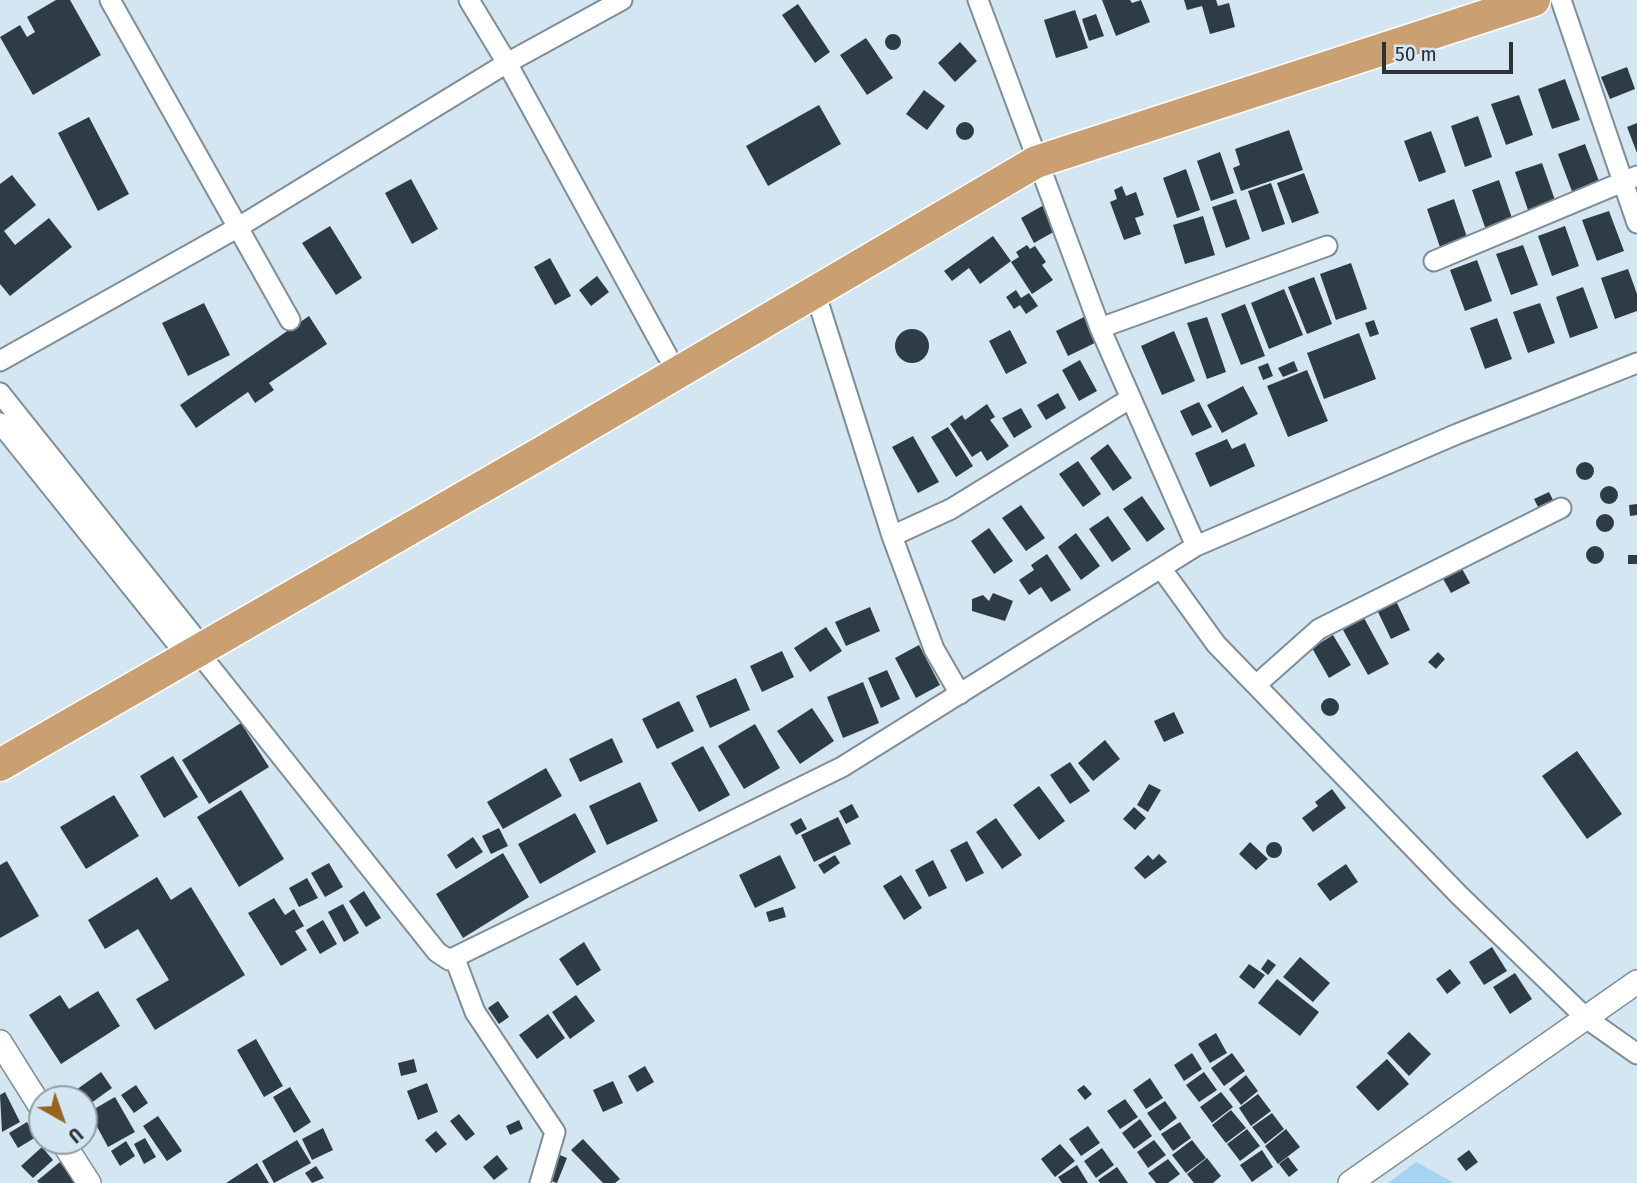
<!DOCTYPE html>
<html>
<head>
<meta charset="utf-8">
<style>
  body { margin:0 }
  #map { position:relative; width:1637px; height:1183px; overflow:hidden; background:#d4e6f2; font-family:"Fira Sans Condensed",sans-serif }
  canvas { display:block }
  .north { position:absolute; left:28px; top:1085px; width:70px; height:70px; box-sizing:border-box; background:#d4e6f2; border:2px solid #919ea7; border-radius:50%; rotate:140deg; font-size:19px; font-weight:700; line-height:28px; text-align:center; color:#2c3237 }
  .north::after { content:''; display:block; margin:auto; width:24px; height:32px; background:#9a641e; clip-path:polygon(50% 0,100% 100%,50% 72%,0 100%) }
  .scale { position:absolute; left:1382px; top:42px; width:131px; height:32px; box-sizing:border-box; border:4px solid #2c3237; border-top:0; padding-left:9px; font-size:21px; line-height:24px; white-space:nowrap; color:#2c3237; -webkit-text-stroke:5px #d4e6f2; paint-order:stroke }
</style>
</head>
<body>
<div id="map">
<canvas width="1637" height="1183"></canvas>
<div class="north">U</div>
<div class="scale">50 m</div>
</div>
<script>
const c = document.querySelector('canvas').getContext('2d');
c.lineJoin = 'round';
function paint(path, color) { c.fillStyle = color; c.fill(path, 'evenodd'); }
function strokePath(path, color, width, dash) { c.strokeStyle = color; c.lineWidth = width; c.lineCap = dash ? 'butt' : 'round'; c.setLineDash(dash || []); c.stroke(path); }
const green = new Path2D(`
  M1416,1162L1454,1183H1388Z`);
const building = new Path2D(`
  M56,0H70L101,55L33,95L0,37L20,25L27,37L35,32L27,17Z
  M1102,0H1130L1132,3L1141,0L1150,22L1116,36Z
  M1184,0H1216L1218,6L1229,3L1235,27L1210,34L1202,6L1187,10Z
  M798,4L830,52L815,63L782,15Z
  M1075,10L1088,48L1056,58L1044,20Z
  M1096,14L1104,36L1089,41L1082,19Z
  M885 42a8 8 0 1 1 16 0a8 8 0 1 1-16 0Z
  M866,38L893,78L867,95L840,55Z
  M960,42L977,61L955,82L938,63Z
  M1627,67L1635,89L1610,99L1601,77Z
  M1565,79L1580,120L1552,129L1538,89Z
  M924,90L945,106L927,130L906,114Z
  M1519,95L1533,135L1506,145L1491,104Z
  M819,105L841,144L768,186L746,146Z
  M1478,116L1492,157L1465,167L1451,126Z
  M89,117L129,194L98,211L58,133Z
  M956 131a9 9 0 1 1 18 0a9 9 0 1 1-18 0Z
  M1637,123V153L1627,127Z
  M1289,130L1303,170L1241,191L1233,168L1240,165L1235,149Z
  M1431,131L1446,172L1419,182L1404,141Z
  M1585,144L1600,184L1573,194L1558,154Z
  M1220,152L1234,193L1211,201L1197,161Z
  M1542,163L1556,203L1529,213L1515,172Z
  M1186,169L1200,210L1177,218L1163,178Z
  M1304,173L1319,213L1292,223L1277,183Z
  M12,175L36,205L4,231L15,245L49,218L72,247L10,296L0,284V184Z
  M411,179L438,229L412,244L385,193Z
  M1499,180L1513,221L1486,230L1472,190Z
  M1271,183L1285,224L1262,232L1248,191Z
  M1122,186L1126,196L1136,192L1144,215L1135,218L1141,234L1124,240L1110,202L1117,199L1114,190Z
  M1236,199L1250,239L1226,248L1212,207Z
  M1454,199L1468,240L1441,250L1427,209Z
  M1044,205L1057,230L1034,243L1021,218Z
  M1609,211L1624,251L1597,261L1582,220Z
  M1203,216L1215,255L1185,264L1173,225Z
  M330,226L362,278L336,295L302,243Z
  M1565,226L1579,266L1552,276L1538,236Z
  M993,236L1011,261L980,284L969,268L952,281L944,271Z
  M1027,245L1030,249L1035,246L1046,262L1042,265L1053,280L1032,294L1011,262L1019,257L1016,252Z
  M1523,245L1538,285L1511,295L1496,254Z
  M550,258L571,296L555,305L534,267Z
  M1477,260L1492,301L1465,311L1450,270Z
  M1351,263L1367,309L1336,320L1320,274Z
  M1628,269L1637,294V311L1615,319L1601,278Z
  M597,276L609,292L591,306L579,290Z
  M1314,277L1332,324L1307,334L1288,287Z
  M1583,287L1598,328L1570,338L1556,297Z
  M1284,289L1303,335L1269,349L1251,303Z
  M1016,290L1021,298L1029,293L1038,306L1026,314L1020,305L1014,309L1006,297Z
  M204,303L230,355L188,376L162,323Z
  M1540,303L1555,343L1528,353L1513,312Z
  M1245,304L1265,356L1241,365L1221,314Z
  M1088,315L1101,340L1068,356L1056,331Z
  M309,316L327,344L269,383L274,390L255,403L248,392L196,428L180,405Z
  M1207,317L1226,372L1207,379L1187,323Z
  M1497,318L1512,359L1485,369L1470,328Z
  M1374,320L1379,334L1370,337L1365,323Z
  M895 346a17 17 0 1 1 34 0a17 17 0 1 1-34 0Z
  M1010,330L1027,363L1006,374L989,341Z
  M1174,331L1195,381L1162,395L1141,346Z
  M1359,333L1376,379L1324,399L1307,353Z
  M1080,360L1097,391L1079,401L1062,370Z
  M1294,361L1298,371L1283,377L1278,368Z
  M1268,363L1273,376L1263,380L1258,367Z
  M1307,370L1328,421L1288,437L1267,386Z
  M1243,386L1258,414L1222,433L1207,405Z
  M1058,393L1066,408L1046,420L1037,405Z
  M1199,402L1212,427L1192,436L1180,411Z
  M987,404L995,417L990,420L1009,446L987,461L981,451L972,457L950,424L962,415L965,420Z
  M1021,408L1032,427L1014,438L1002,418Z
  M948,427L973,466L956,477L931,437Z
  M913,436L939,482L918,493L892,447Z
  M1227,439L1232,449L1245,443L1255,466L1210,487L1195,453Z
  M1108,444L1132,478L1113,491L1090,458Z
  M1078,461L1101,494L1083,507L1059,474Z
  M1576 471a9 9 0 1 1 18 0a9 9 0 1 1-18 0Z
  M1600 495a9 9 0 1 1 18 0a9 9 0 1 1-18 0Z
  M1549,492L1553,500L1538,507L1534,499Z
  M1142,496L1165,529L1147,542L1123,509Z
  M1637,504V515L1630,516L1629,505Z
  M1021,505L1045,538L1026,551L1002,518Z
  M1596 523a9 9 0 1 1 18 0a9 9 0 1 1-18 0Z
  M1108,516L1131,549L1112,562L1089,529Z
  M989,528L1013,561L994,574L971,541Z
  M1076,533L1100,566L1081,580L1058,547Z
  M1586 555a9 9 0 1 1 18 0a9 9 0 1 1-18 0Z
  M1047,554L1071,590L1051,602L1041,587L1029,595L1019,580L1034,570L1031,565Z
  M1628,555H1637V564H1628Z
  M1461,567L1470,583L1451,593L1442,577Z
  M993,593L1013,601L1005,621L972,611V599L983,595L989,601Z
  M1396,601L1410,630L1391,639L1377,610Z
  M870,607L880,631L846,646L835,622Z
  M1364,618L1389,664L1368,675L1343,630Z
  M826,627L842,651L810,672L794,648Z
  M1333,635L1351,665L1329,678L1312,648Z
  M919,645L940,685L916,698L895,658Z
  M782,651L794,677L762,692L750,666Z
  M1438,652L1445,659L1436,669L1428,662Z
  M887,670L900,699L881,708L868,678Z
  M736,678L750,710L710,728L696,696Z
  M863,682L879,723L843,738L827,697Z
  M1321 707a9 9 0 1 1 18 0a9 9 0 1 1-18 0Z
  M679,701L694,731L657,749L642,719Z
  M812,708L834,741L800,764L777,731Z
  M1174,712L1184,733L1164,742L1154,721Z
  M241,723L269,767L209,804L182,760Z
  M755,724L780,768L744,789L718,746Z
  M612,738L623,762L580,782L569,759Z
  M1105,740L1120,759L1093,781L1078,763Z
  M703,746L730,795L699,812L671,763Z
  M1577,751L1622,814L1587,839L1542,776Z
  M173,756L198,797L164,818L140,776Z
  M1070,762L1090,791L1070,804L1050,775Z
  M546,768L562,796L503,829L487,802Z
  M640,782L658,821L607,845L589,806Z
  M1149,784L1161,790L1148,812L1137,805Z
  M1039,786L1065,821L1039,840L1013,805Z
  M1332,789L1346,808L1313,832L1302,818L1318,806L1315,802Z
  M241,790L284,859L239,887L197,817Z
  M114,795L139,836L86,869L60,827Z
  M852,804L859,817L846,824L839,811Z
  M1134,807L1146,818L1135,830L1123,819Z
  M575,813L596,852L540,884L518,844Z
  M838,817L851,844L814,862L801,835Z
  M801,818L807,829L796,835L790,824Z
  M996,818L1022,855L1002,869L976,832Z
  M499,828L508,846L491,854L482,836Z
  M473,837L483,852L456,869L447,855Z
  M967,841L984,873L966,882L950,850Z
  M1266 850a8 8 0 1 1 16 0a8 8 0 1 1-16 0Z
  M1250,842L1268,859L1256,870L1239,854Z
  M503,853L529,897L463,938L436,894Z
  M1159,854L1167,862L1145,879L1134,868L1148,855L1153,860Z
  M780,855L796,888L755,908L739,875Z
  M835,855L840,863L824,874L818,865Z
  M933,860L947,888L929,897L915,870Z
  M7,861L39,916L0,938V865Z
  M329,863L343,887L325,897L311,873Z
  M1346,864L1358,882L1330,901L1317,884Z
  M901,875L922,908L904,920L883,886Z
  M157,877L171,900L191,887L245,975L155,1030L136,999L169,980L138,929L105,949L88,920Z
  M307,878L318,898L299,907L289,888Z
  M364,891L381,918L366,927L349,901Z
  M274,898L285,915L294,909L304,926L295,931L307,950L281,966L248,913Z
  M343,904L359,933L344,942L328,912Z
  M783,907L786,917L769,922L766,912Z
  M323,920L337,944L320,954L306,930Z
  M584,942L601,970L577,986L559,959Z
  M1492,947L1507,971L1484,985L1469,962Z
  M1300,957L1330,983L1313,1002L1283,977Z
  M1268,959L1276,965L1268,975L1261,969Z
  M1249,964L1265,975L1254,989L1239,977Z
  M1450,969L1461,983L1447,994L1436,979Z
  M1515,973L1532,999L1510,1014L1493,987Z
  M1277,979L1319,1012L1300,1036L1258,1003Z
  M98,991L120,1026L61,1064L29,1015L60,995L69,1009Z
  M576,995L595,1021L570,1039L552,1012Z
  M498,1001L509,1017L499,1024L488,1008Z
  M548,1014L565,1038L537,1059L519,1035Z
  M1409,1032L1431,1054L1409,1076L1387,1053Z
  M1216,1033L1227,1053L1210,1063L1198,1044Z
  M256,1039L283,1086L264,1097L237,1050Z
  M1192,1053L1202,1069L1184,1081L1174,1065Z
  M1232,1053L1245,1071L1224,1086L1211,1068Z
  M414,1059L417,1072L401,1076L398,1063Z
  M1387,1059L1409,1084L1378,1111L1356,1087Z
  M645,1066L654,1082L637,1092L628,1076Z
  M101,1072L112,1088L87,1106L76,1090Z
  M1204,1072L1217,1090L1199,1102L1186,1085Z
  M1246,1075L1258,1091L1241,1105L1229,1089Z
  M1150,1078L1163,1098L1146,1109L1133,1090Z
  M613,1081L623,1103L603,1112L593,1090Z
  M427,1083L438,1112L418,1120L407,1091Z
  M136,1085L148,1103L134,1113L121,1095Z
  M1084,1085L1092,1094L1085,1100L1077,1090Z
  M290,1087L311,1122L294,1133L273,1097Z
  M5,1092L20,1122L2,1132L0,1095Z
  M1221,1092L1233,1107L1212,1123L1200,1107Z
  M1258,1094L1271,1111L1251,1126L1239,1108Z
  M115,1097L135,1132L108,1147L89,1112Z
  M1125,1099L1138,1117L1120,1129L1107,1111Z
  M1165,1101L1177,1118L1160,1131L1147,1113Z
  M1231,1110L1246,1128L1226,1143L1212,1125Z
  M1272,1113L1284,1129L1265,1144L1252,1127Z
  M459,1114L475,1134L466,1141L450,1121Z
  M158,1116L182,1151L167,1161L143,1126Z
  M1140,1119L1152,1136L1134,1149L1122,1133Z
  M519,1120L523,1129L510,1135L506,1126Z
  M27,1122L36,1137L18,1148L9,1133Z
  M1180,1122L1191,1138L1173,1151L1161,1134Z
  M1088,1126L1100,1143L1081,1156L1069,1139Z
  M323,1128L333,1150L312,1160L302,1139Z
  M1247,1129L1260,1146L1240,1161L1227,1144Z
  M1286,1129L1300,1147L1278,1164L1265,1146Z
  M436,1131L447,1144L436,1153L425,1140Z
  M145,1138L156,1157L144,1164L134,1144Z
  M583,1139L620,1179L615,1183H603L571,1150Z
  M297,1140L311,1163L274,1183L262,1161Z
  M1154,1140L1166,1155L1148,1168L1137,1152Z
  M1192,1140L1206,1158L1186,1173L1172,1155Z
  M126,1141L135,1156L120,1166L111,1151Z
  M1060,1144L1075,1161L1055,1177L1041,1159Z
  M42,1147L53,1160L33,1178L21,1166Z
  M1102,1148L1114,1165L1096,1178L1084,1161Z
  M1262,1150L1273,1167L1252,1182L1240,1165Z
  M1469,1150L1478,1162L1466,1171L1457,1159Z
  M555,1153L567,1158L557,1183L545,1179Z
  M497,1155L508,1169L494,1180L483,1167Z
  M1288,1157L1298,1170L1289,1177L1279,1164Z
  M1207,1158L1221,1176L1213,1183H1194L1187,1174Z
  M1168,1159L1180,1174L1168,1183H1156L1148,1173Z
  M60,1162L76,1183H39L37,1181Z
  M257,1163L269,1183H226Z
  M1077,1165L1088,1183H1062L1058,1177Z
  M316,1166L324,1178L312,1183L305,1173Z
  M1117,1167L1128,1183H1100L1098,1180Z`);
const minor = new Path2D(`
  M110,0L290,320
  M469,0L507,63L667,355
  M978,0L1100,328L1196,546
  M1561,0L1637,223
  M1434,261L1637,176
  M815,292L892,536L934,649L960,694
  M1100,328L1327,246
  M0,361L237,228L507,63L622,0
  M0,393L203,648V658L437,952L449,960L842,767L1196,546L1457,434L1637,363
  M0,423L175,641L189,655L199,657
  M892,536L951,509L1131,398
  M1161,568L1216,644L1459,895L1586,1018L1637,1054
  M1256,685L1319,629L1561,508
  M455,959L475,1012L555,1132L540,1183`);
const tertiary = new Path2D(`
  M0,1042L42,1109
  M62,1141L89,1183
  M1350,1183L1637,982`);
const trunk = new Path2D(`
  M0,765L541,453L1036,162L1534,0`);
paint(green, '#a7d3f1');
paint(building, '#2e3c46');
strokePath(minor, '#7e8e99', 23);
strokePath(tertiary, '#7e8e99', 26);
strokePath(trunk, '#fff', 35);
strokePath(minor, '#fff', 19);
strokePath(tertiary, '#fff', 23);
strokePath(trunk, '#caa072', 32);
</script>
</body>
</html>
